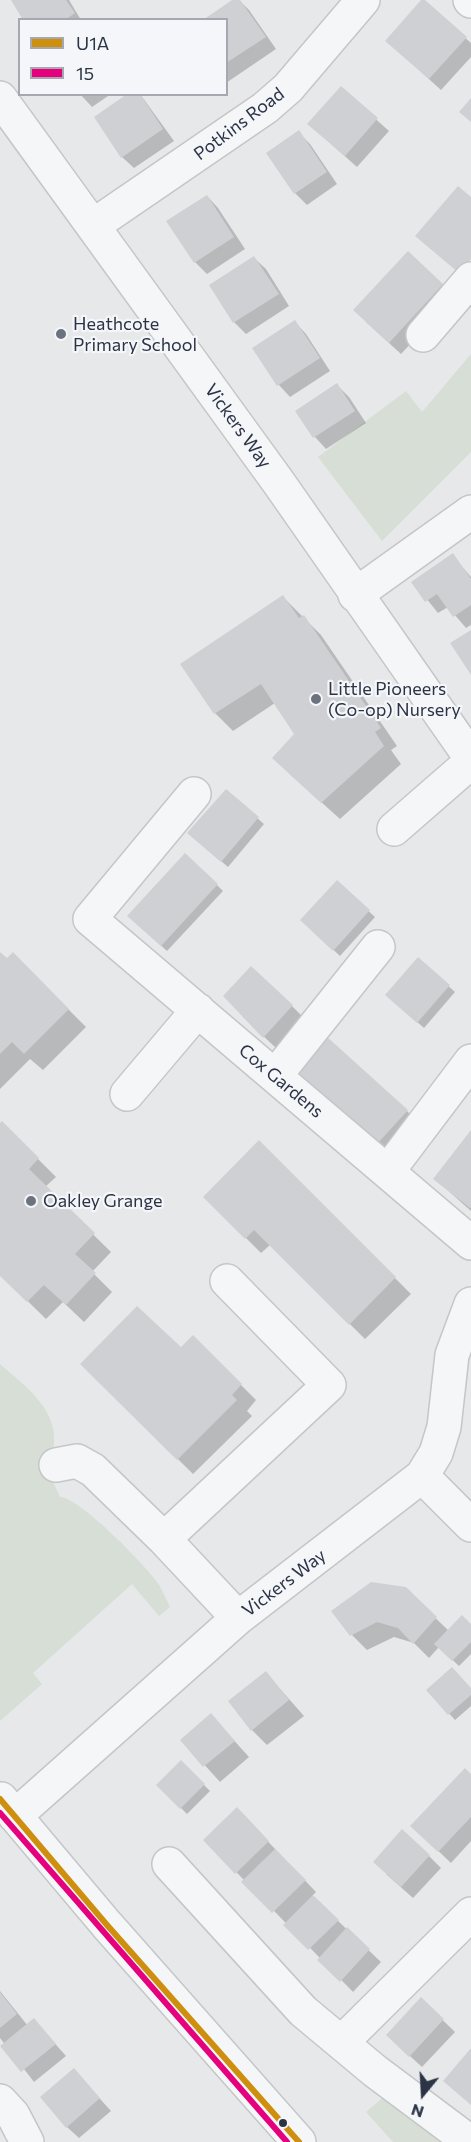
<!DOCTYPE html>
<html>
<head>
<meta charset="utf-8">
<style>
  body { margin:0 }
  #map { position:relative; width:471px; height:2142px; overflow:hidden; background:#e6e8ea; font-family:Commissioner,sans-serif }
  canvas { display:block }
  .legend { position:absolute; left:18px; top:18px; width:210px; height:78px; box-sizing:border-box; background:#f4f6f9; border:2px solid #a4a8b1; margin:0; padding:8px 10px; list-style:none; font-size:18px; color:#2b3445 }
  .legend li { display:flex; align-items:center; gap:12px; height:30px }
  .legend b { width:30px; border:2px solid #a4a8b1 }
  .north { position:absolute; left:393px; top:2064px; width:60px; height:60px; -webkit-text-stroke:4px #f4f6f9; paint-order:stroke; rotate:198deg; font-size:16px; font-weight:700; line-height:24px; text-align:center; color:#2b3445 }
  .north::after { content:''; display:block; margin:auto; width:21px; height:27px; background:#2b3445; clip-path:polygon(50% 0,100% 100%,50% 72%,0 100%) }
</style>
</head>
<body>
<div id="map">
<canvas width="471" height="2142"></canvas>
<ul class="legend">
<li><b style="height:8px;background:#ce8f0e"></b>U1A</li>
<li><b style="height:8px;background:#e5007d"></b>15</li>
</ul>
<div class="north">N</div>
</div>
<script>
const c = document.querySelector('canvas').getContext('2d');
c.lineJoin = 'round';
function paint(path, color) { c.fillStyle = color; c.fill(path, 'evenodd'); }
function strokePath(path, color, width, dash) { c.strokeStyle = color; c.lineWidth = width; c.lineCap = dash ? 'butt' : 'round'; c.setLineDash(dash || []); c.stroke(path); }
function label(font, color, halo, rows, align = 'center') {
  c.font = font + ' Commissioner,sans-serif'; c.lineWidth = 4.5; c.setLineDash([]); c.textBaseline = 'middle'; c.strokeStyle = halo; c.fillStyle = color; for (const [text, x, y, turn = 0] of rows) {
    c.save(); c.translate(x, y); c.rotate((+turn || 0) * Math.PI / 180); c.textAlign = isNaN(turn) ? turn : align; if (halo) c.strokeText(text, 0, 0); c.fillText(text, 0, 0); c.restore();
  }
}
const green = new Path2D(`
  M471,354V452L382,541L318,457L406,391L422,412Z
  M0,1364C27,1388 61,1411 53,1451L42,1458L60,1497C79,1497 145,1565 157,1582C162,1589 166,1599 170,1607L159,1616L132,1584L33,1673L42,1684L0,1721Z
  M386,2095L448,2142H393L366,2112Z`);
const shadow = new Path2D(`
  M12,0H69L81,20H25Z
  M235,0H239L249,10L276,49L226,83V20Z
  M423,0L471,43V57L441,90L387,41Z
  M341,88L389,131L357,167L321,135Z
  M80,94H111L92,107Z
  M140,94L174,141L134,168L122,157Z
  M298,132L310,144L337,184L307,205L295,193Z
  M207,196L218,208L245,249L207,274L195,262L168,222Z
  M408,253L454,297L401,354L366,322Z
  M254,258L266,269L289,306L246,334L234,322Z
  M295,322L306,334L330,371L290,397L279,385L254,348Z
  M337,385L349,397L366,423L326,449L315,437L297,411Z
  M452,555L471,577V625L466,628L448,607L438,613L413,582Z
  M283,597L321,635L397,746L391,750L401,764L340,819L291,775L296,734L275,703L233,731L215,713Z
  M226,791L264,824L228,867L195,839Z
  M337,882L375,917L340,956L308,926Z
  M217,885L223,891L167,951L135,922Z
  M0,954L7,960L13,954L86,1027L43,1070L30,1059L0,1089Z
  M418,959L455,992L424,1028L393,1001Z
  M292,1006L304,1018L276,1048L242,1016Z
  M303,1077L407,1111L413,1117L384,1149Z
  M2,1123L56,1177L45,1187L111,1252L92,1272L112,1292L84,1322L63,1302L46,1319L0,1274V1125Z
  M471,1132V1211L435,1179Z
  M259,1143L411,1294L365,1339L270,1245L261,1253L205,1197Z
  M193,1337L256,1400L247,1411L252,1416L193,1474L82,1364L181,1350Z
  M405,1589L449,1631L471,1626V1654L459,1666L439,1647L429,1658L414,1643L394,1637L367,1650L352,1635Z
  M266,1673L304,1716L267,1745L252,1730Z
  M428,1690H471V1706L455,1720Z
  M211,1715L249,1757L220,1782L182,1740Z
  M181,1762L210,1791L187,1814L158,1785Z
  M471,1776V1841L451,1863L412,1826Z
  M237,1809L316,1892L312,1896L381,1962L353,1992L205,1840Z
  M429,1856L441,1868L413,1898L386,1874Z
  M0,1991L28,2026L34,2020L66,2056L34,2082L0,2038Z
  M421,1999L455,2032L422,2067L399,2046Z
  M74,2070L111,2111L79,2138L67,2127Z`);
const building = new Path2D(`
  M11,0H66L75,13L65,20H23Z
  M232,0H240L266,37L226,63V20H203Z
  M421,0H425L467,37L429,79L385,41Z
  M341,86L378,118L345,156L307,124Z
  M127,94H140L163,129L121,158L94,117Z
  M471,98V122L459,112Z
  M299,130L327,172L294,194L266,153Z
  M458,186L471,197V259L459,273L415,236Z
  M207,195L234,237L194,263L166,221Z
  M408,251L443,284L389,343L353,310Z
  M254,256L279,294L233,323L209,285Z
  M295,320L320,358L277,386L252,348Z
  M337,383L355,411L313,438L295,411Z
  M453,553L471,579V605L453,617L437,594L425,602L411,582Z
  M283,595L299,618L304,615L381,728L375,732L384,746L321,803L272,758L294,734L261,684L214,714L180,664Z
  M471,630V675L450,643Z
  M226,789L259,817L221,862L187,833Z
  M185,853L218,884L161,946L127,916Z
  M337,880L370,910L333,951L300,920Z
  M0,952L7,958L13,952L69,1009L24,1054L12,1042L0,1054Z
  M418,957L450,985L417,1023L385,995Z
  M251,966L293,1005L263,1038L223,996Z
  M326,1036L408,1110L377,1144L295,1071Z
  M2,1121L39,1158L29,1169L95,1233L75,1254L96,1273L66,1305L44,1285L27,1302L0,1276V1123Z
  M471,1130V1207L470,1208L433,1179Z
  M259,1140L396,1277L349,1325L254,1230L245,1239L203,1197Z
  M137,1306L181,1347L193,1335L242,1384L232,1395L237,1400L177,1460L80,1364Z
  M371,1582L406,1587L437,1617L413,1644L398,1628L377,1622L350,1636L331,1611Z
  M462,1615L471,1624V1642L452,1661L434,1644Z
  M452,1667L471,1688V1695L448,1715L426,1690Z
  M266,1671L289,1700L251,1731L228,1701Z
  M211,1713L235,1741L203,1767L180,1740Z
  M181,1760L205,1784L180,1809L156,1785Z
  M465,1768L471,1774V1817L438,1852L410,1826Z
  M237,1807L269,1841L235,1874L203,1840Z
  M402,1829L430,1855L401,1887L373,1862Z
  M275,1849L306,1880L272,1913L241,1882Z
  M313,1895L339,1920L308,1950L283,1925Z
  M347,1927L370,1949L340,1982L317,1960Z
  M0,1992L17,2014L0,2028Z
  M421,1997L444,2019L409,2057L386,2035Z
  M34,2018L56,2044L21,2072L0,2046Z
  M471,2048V2105L443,2081Z
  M74,2068L100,2098L66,2128L40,2097Z`);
const minor = new Path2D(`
  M470,0L471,1
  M0,98L279,483L471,758
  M94,225L265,108L288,88L363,0
  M423,335L471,279
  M355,595L471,512
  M194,794L90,919L471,1243
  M394,829L471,762
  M275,1076L378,947
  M127,1094L198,1010
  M388,1171L471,1061
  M227,1281L329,1385L164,1539L238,1618
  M56,1465L77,1461L93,1470L164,1539
  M422,1476L471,1525
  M1,1799L107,1925L299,2142
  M15,1816L238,1618L422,1476L436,1453L444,1427L452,1355L471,1304
  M169,1864L303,2011L375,2071L470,2142
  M342,2042L471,1914
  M0,2101L13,2115L27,2142`);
const bus1 = new Path2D(`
  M0,1799L107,1925L299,2142`);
const bus2 = new Path2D(`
  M0,1813L287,2142`);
const markers = [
  [61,334,6,"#6c737f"],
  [316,699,6,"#6c737f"],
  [31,1201,6,"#6c737f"],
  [283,2123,5,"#2b3445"]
];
const streetNames = [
  ["Potkins Road",239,124,-37],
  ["Vickers Way",238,426,54],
  ["Cox Gardens",281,1081,40],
  ["Vickers Way",284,1583,-37]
];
const poiNames = [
  ["Heathcote",73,324],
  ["Primary School",73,345],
  ["Little Pioneers",328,689],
  ["(Co-op) Nursery",328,710],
  ["Oakley Grange",43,1201]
];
paint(green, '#d6ded6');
paint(shadow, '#0003');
paint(building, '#ced0d3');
strokePath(minor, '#c4c6c8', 36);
strokePath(minor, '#f5f6f7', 33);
strokePath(bus1, '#ce8f0e', 6);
strokePath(bus2, '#e5007d', 6);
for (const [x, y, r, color] of markers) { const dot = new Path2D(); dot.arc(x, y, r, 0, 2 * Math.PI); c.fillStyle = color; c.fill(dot); strokePath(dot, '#f4f6f9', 2); }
label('18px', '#2b3445', '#f4f6f9', streetNames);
label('18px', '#2b3445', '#f4f6f9', poiNames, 'left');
</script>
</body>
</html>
